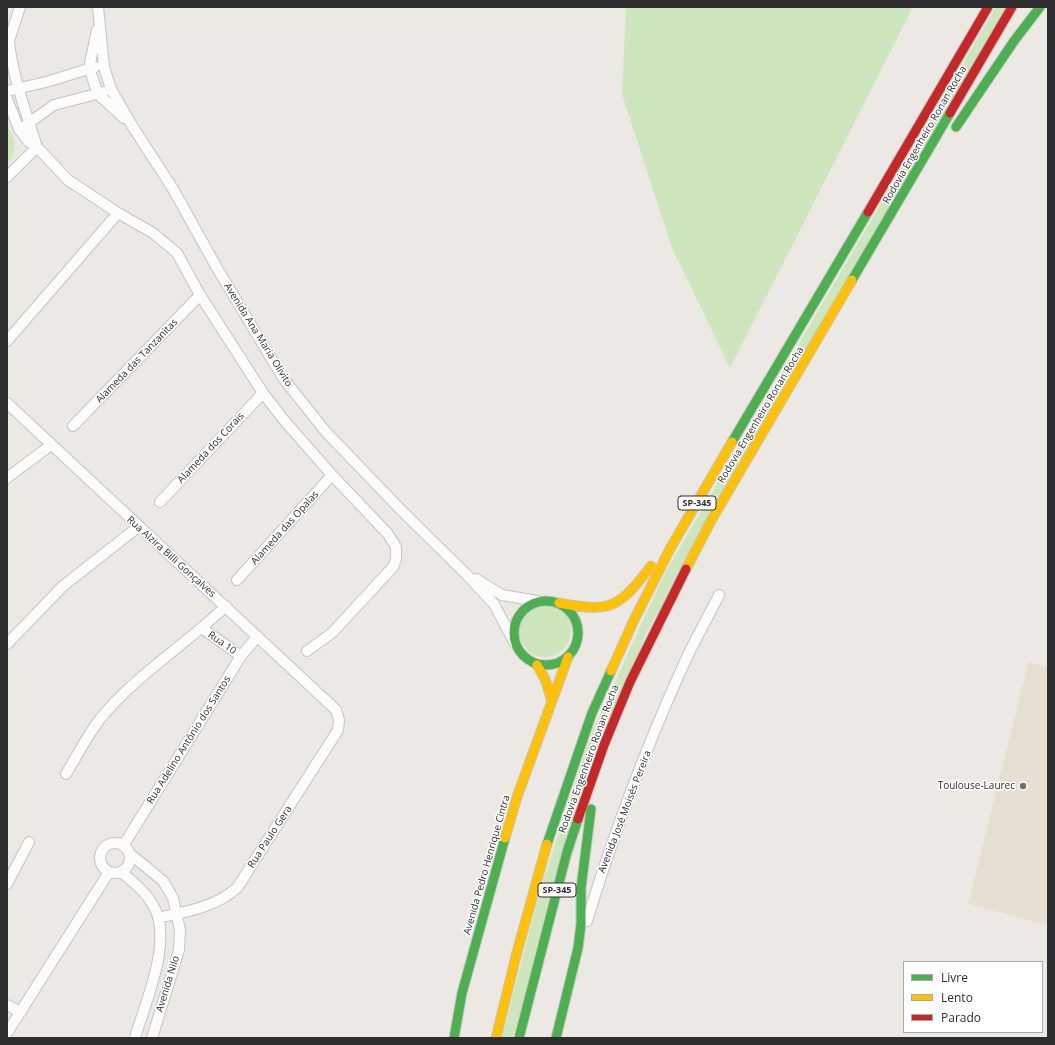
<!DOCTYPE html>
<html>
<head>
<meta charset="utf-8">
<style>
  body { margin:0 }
  #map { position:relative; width:1055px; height:1045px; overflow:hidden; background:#ece8e4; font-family:"Open Sans",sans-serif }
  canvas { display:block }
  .frame { position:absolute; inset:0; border:8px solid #2e2e2e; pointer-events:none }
  .legend { position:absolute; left:903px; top:961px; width:140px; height:72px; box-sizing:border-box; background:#fff; border:1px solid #ababab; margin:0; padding:5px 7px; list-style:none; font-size:12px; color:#2e2e2e }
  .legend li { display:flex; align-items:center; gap:8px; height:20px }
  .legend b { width:20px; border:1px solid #ababab }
</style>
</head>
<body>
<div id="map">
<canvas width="1055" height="1045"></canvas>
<div class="frame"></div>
<ul class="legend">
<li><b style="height:5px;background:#4caf50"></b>Livre</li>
<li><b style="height:5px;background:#ffc107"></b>Lento</li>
<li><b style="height:5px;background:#c62828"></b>Parado</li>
</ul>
</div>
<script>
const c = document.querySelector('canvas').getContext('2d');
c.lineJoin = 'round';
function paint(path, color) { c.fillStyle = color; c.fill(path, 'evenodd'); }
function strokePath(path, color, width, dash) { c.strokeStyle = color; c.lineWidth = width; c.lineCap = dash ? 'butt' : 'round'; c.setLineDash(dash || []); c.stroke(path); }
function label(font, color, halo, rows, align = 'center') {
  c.font = font + ' "Open Sans",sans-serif'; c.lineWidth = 3; c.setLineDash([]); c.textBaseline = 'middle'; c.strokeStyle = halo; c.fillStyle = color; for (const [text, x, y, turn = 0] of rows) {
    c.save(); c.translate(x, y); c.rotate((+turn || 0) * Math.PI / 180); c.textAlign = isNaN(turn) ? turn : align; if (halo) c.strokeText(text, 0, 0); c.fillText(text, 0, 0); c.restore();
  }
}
const education = new Path2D(`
  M1028,662L1048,667V925L968,904Z`);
const green = new Path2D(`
  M626,7H913L730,368L672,248L622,94Z
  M996,7H1006L645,635L512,1038H502L538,897L592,732L665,573Z
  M7,124C14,138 20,150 7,163Z
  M519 631a26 26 0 1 1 52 0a26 26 0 1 1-52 0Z`);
const street = new Path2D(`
  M98,7L104,67L111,89L131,124L173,189L217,268L283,378L326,432L401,510L466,574L494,604L515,644
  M97,30L89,68L98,94L124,118
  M9,42C13,78 26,112 37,147
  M7,47L20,7
  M7,91L46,82L95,67
  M7,99L19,129L28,141L37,147L68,180L118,213L153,233L177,253L200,295L263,393L283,419L332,475L388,534L396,547V559L393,567L332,633L307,651
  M26,125L54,105L104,92
  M7,177L37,147
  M7,341L118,213
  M7,403L336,710L339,720L338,730L237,888C216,907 185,912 158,918
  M73,426L200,295
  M7,478L51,445
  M160,502L263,393
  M476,579L502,595L537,601
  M237,580L332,475
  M203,629L241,656
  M7,644L63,586L138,527
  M66,774C77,756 87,736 100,719C136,675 185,645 226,606
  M100 858a15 15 0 1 1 30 0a15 15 0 1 1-30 0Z
  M123,846L241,656L257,637
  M129,853L163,881L173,898L180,930L179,950L152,1038
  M121,872C133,882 145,891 153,905C174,940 145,1002 135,1038
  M7,884L29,842
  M587,921C613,835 645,750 682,668C693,643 707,619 719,595
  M7,1005L21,1012
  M7,1033L109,872`);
const fast = new Path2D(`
  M956,127L1014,41L1040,7
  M852,280L950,113
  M732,442L868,212
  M514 633a32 32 0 1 1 64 0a32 32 0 1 1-64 0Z
  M547,844L592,713L611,671
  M578,948L581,924V888L591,809
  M454,1038L462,993L505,838
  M519,1038L567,852L578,819
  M556,1038L578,948`);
const slow = new Path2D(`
  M686,569L712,519L852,280
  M559,603C611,613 619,608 651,566
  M537,665L545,679L552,701
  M611,671L634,620L671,547L732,442
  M505,838L517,797L568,657
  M496,1038L517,952L547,844`);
const jam = new Path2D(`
  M950,113L1012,7
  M868,212L988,7
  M578,819L604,745L630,682L686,569`);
const markers = [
  [1023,786,4,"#706f6e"]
];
const shields = [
  [697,503,38],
  [557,890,38]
];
const shieldNames = [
  ["SP-345",697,503],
  ["SP-345",557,890]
];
const streetNames = [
  ["Rodovia Engenheiro Ronan Rocha",925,135,-60],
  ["Avenida Ana Maria Olivito",258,335,58],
  ["Alameda das Tanzanitas",137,361,-46],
  ["Rodovia Engenheiro Ronan Rocha",761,415,-59],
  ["Alameda dos Corais",211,448,-47],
  ["Alameda das Opalas",285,528,-48],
  ["Rua Alzira Billi Gonçalves",171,557,42],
  ["Rua 10",222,643,35],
  ["Rua Adelino Antônio dos Santos",189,740,-58],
  ["Rodovia Engenheiro Ronan Rocha",589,759,-70],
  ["Avenida José Moisés Pereira",625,812,-69],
  ["Rua Paulo Gera",270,837,-57],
  ["Avenida Pedro Henrique Cintra",487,865,-74],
  ["Avenida Nilo",168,984,-73]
];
const poiNames = [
  ["Toulouse-Laurec",1015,786]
];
paint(education, '#e6e0d3');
paint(green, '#cee6be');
strokePath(street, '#c5c4c5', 12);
strokePath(fast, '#c5c4c5', 11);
strokePath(slow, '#c5c4c5', 11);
strokePath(jam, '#c5c4c5', 11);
strokePath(street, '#fcfcfb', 10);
strokePath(fast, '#4caf50', 9);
strokePath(slow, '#ffc107', 9);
strokePath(jam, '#c62828', 9);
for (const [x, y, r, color] of markers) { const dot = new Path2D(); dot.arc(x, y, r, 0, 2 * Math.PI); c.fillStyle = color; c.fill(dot); strokePath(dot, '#fff', 1.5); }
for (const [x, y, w] of shields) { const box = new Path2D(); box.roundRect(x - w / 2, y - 7, w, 14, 3); c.fillStyle = '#fff'; c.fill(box); strokePath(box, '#2e2e2e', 1); }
label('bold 9px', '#2e2e2e', null, shieldNames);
label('10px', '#2e2e2e', '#fff', streetNames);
label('10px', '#2e2e2e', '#fff', poiNames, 'right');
</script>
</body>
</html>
